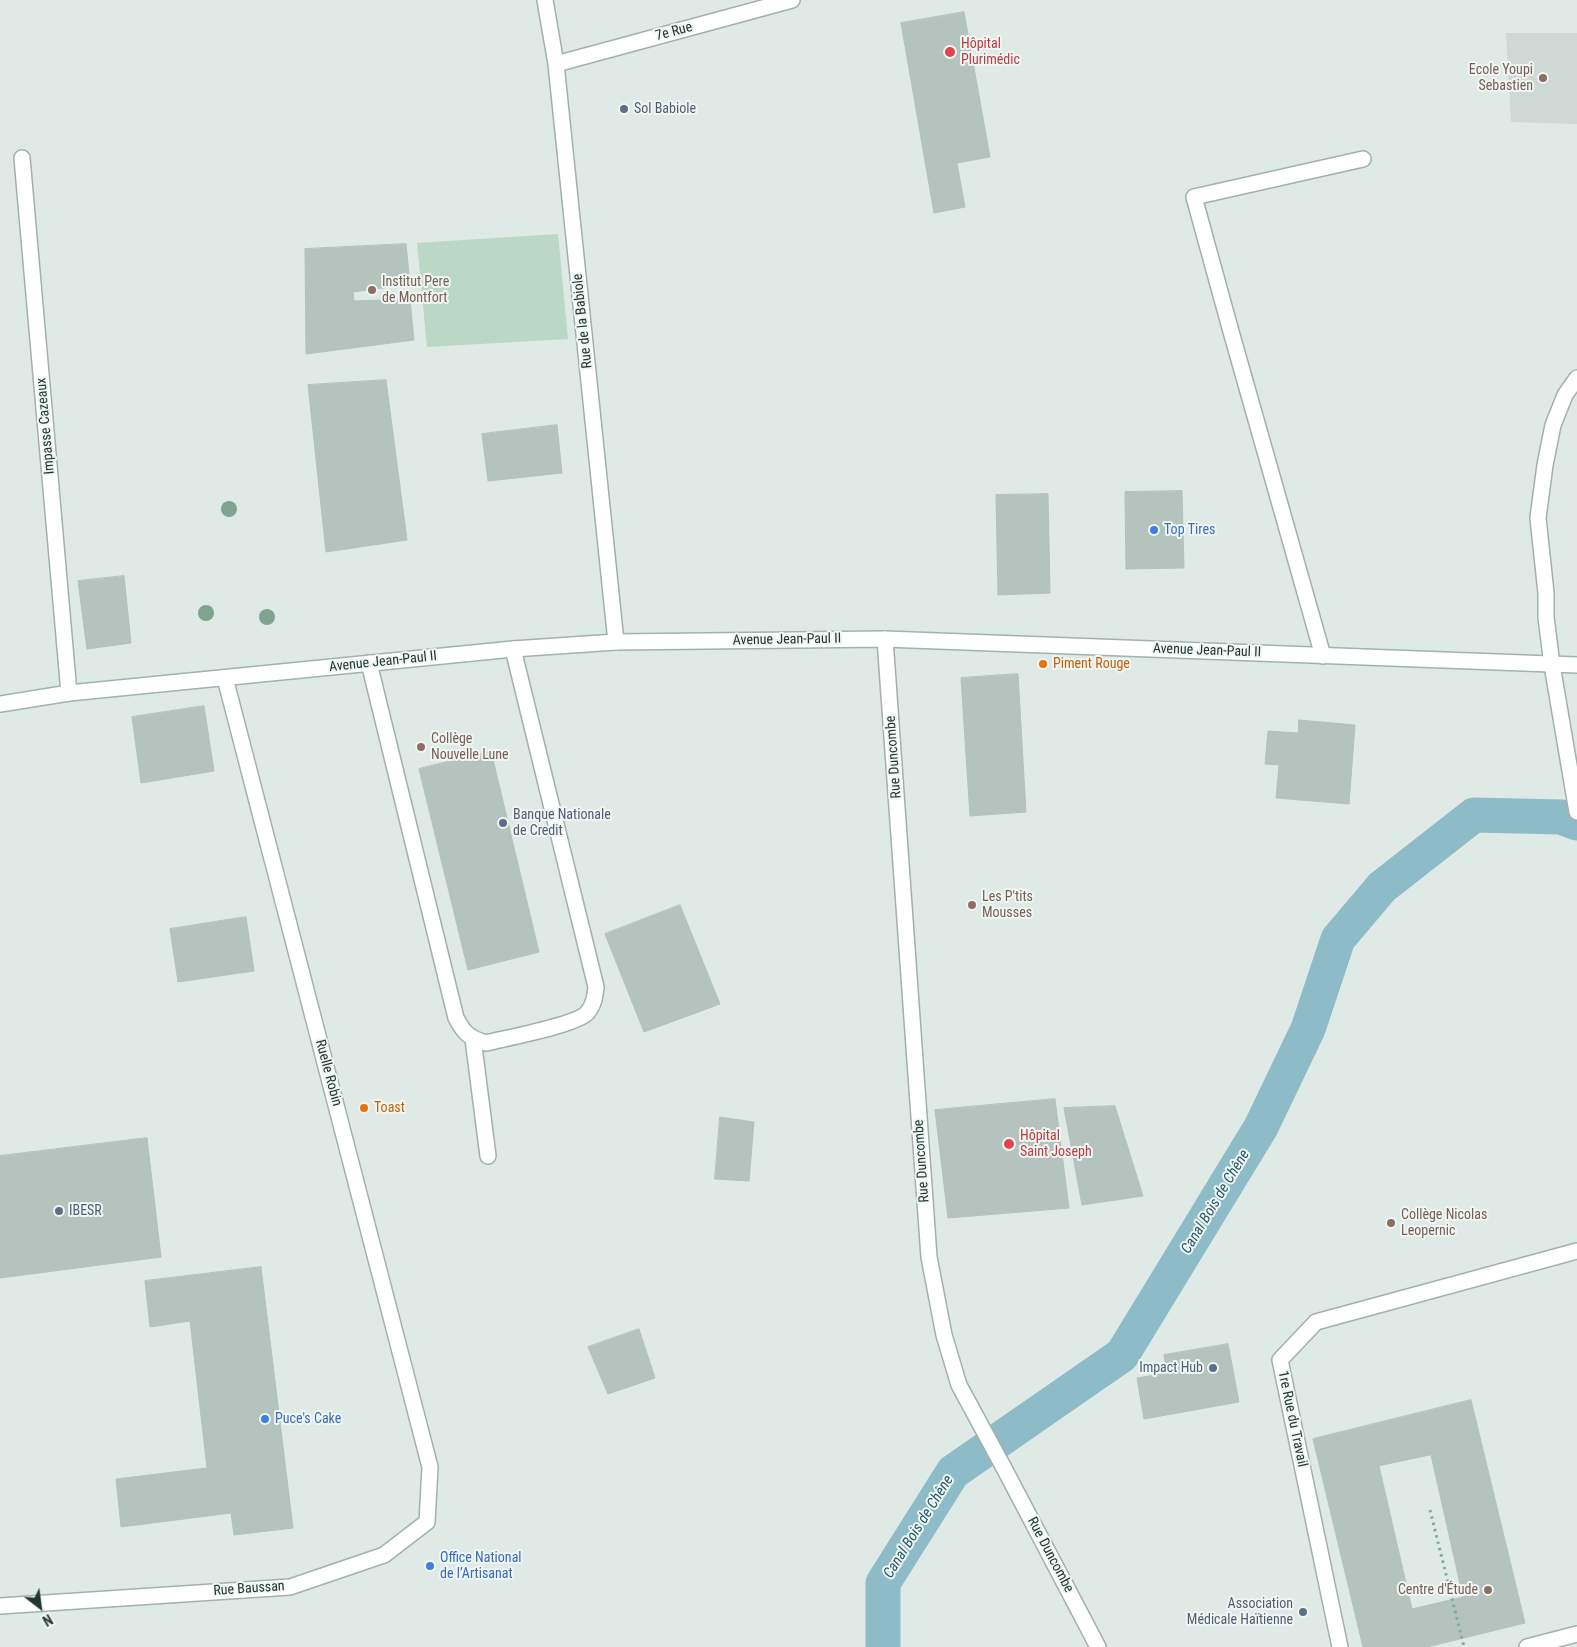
<!DOCTYPE html>
<html>
<head>
<meta charset="utf-8">
<style>
  body { margin:0 }
  #map { position:relative; width:1577px; height:1647px; overflow:hidden; background:#dfe9e5; font-family:"Roboto Condensed",sans-serif }
  canvas { display:block }
  .north { position:absolute; left:15px; top:1582px; width:50px; height:50px; -webkit-text-stroke:4px #eff6f3; paint-order:stroke; rotate:150deg; font-size:14px; font-weight:700; line-height:20px; text-align:center; color:#223733 }
  .north::after { content:''; display:block; margin:auto; width:18px; height:22px; background:#223733; clip-path:polygon(50% 0,100% 100%,50% 72%,0 100%) }
</style>
</head>
<body>
<div id="map">
<canvas width="1577" height="1647"></canvas>
<div class="north">N</div>
</div>
<script>
const c = document.querySelector('canvas').getContext('2d');
c.lineJoin = 'round';
function paint(path, color) { c.fillStyle = color; c.fill(path, 'evenodd'); }
function strokePath(path, color, width, dash) { c.strokeStyle = color; c.lineWidth = width; c.lineCap = dash ? 'butt' : 'round'; c.setLineDash(dash || []); c.stroke(path); }
function label(font, color, halo, rows, align = 'center') {
  c.font = font + ' "Roboto Condensed",sans-serif'; c.lineWidth = 4; c.setLineDash([]); c.textBaseline = 'middle'; c.strokeStyle = halo; c.fillStyle = color; for (const [text, x, y, turn = 0] of rows) {
    c.save(); c.translate(x, y); c.rotate((+turn || 0) * Math.PI / 180); c.textAlign = isNaN(turn) ? turn : align; if (halo) c.strokeText(text, 0, 0); c.fillText(text, 0, 0); c.restore();
  }
}
const built = new Path2D(`
  M1506,33H1577V124L1511,122Z`);
const green = new Path2D(`
  M558,234L568,339L427,347L417,243Z`);
const canal = new Path2D(`
  M883,1647V1583L953,1472L1122,1355L1261,1127L1308,1029L1338,939L1382,887L1474,815L1561,817L1577,823`);
const building = new Path2D(`
  M964,12L990,157L957,163L965,207L934,213L901,23Z
  M406,244L410,284L353,292L354,301L410,299L414,340L306,354L305,249Z
  M386,380L407,540L326,552L308,385Z
  M557,425L562,473L488,481L482,434Z
  M1182,491L1184,568L1126,569L1125,492Z
  M1048,494L1050,593L998,595L996,495Z
  M124,576L131,643L87,649L78,581Z
  M1018,674L1026,812L970,816L961,678Z
  M204,706L214,771L141,783L132,717Z
  M1299,720L1355,725L1349,804L1276,798L1279,765L1265,764L1268,731L1298,733Z
  M491,751L539,952L468,970L419,769Z
  M680,905L720,1004L644,1032L605,934Z
  M246,917L254,971L178,982L170,929Z
  M1055,1099L1069,1208L948,1218L935,1110Z
  M1115,1106L1143,1196L1082,1205L1064,1108Z
  M720,1117L754,1122L749,1181L715,1179Z
  M147,1138L161,1257L0,1278V1156Z
  M261,1267L293,1528L234,1535L231,1513L121,1527L116,1479L207,1468L190,1321L150,1327L145,1281Z
  M639,1329L655,1378L608,1394L588,1347Z
  M1228,1344L1239,1402L1144,1419L1137,1378L1167,1373L1164,1355Z
  M1471,1400L1525,1623L1427,1647H1363L1313,1439ZM1431,1455L1463,1597L1412,1609L1379,1466Z`);
const path = new Path2D(`
  M1430,1510L1464,1647`);
const lane = new Path2D(`
  M1323,656L1230,328L1194,197L1363,159
  M369,663L456,1018C464,1033 469,1038 486,1043C506,1038 576,1025 587,1013C594,1005 595,996 596,987L513,649
  M473,1039L488,1156`);
const street = new Path2D(`
  M545,0L556,64L616,642
  M556,64L792,0
  M22,158L69,693
  M1577,378L1565,395L1553,425L1545,465L1538,518L1546,593V617L1552,665L1577,812
  M885,639L929,1257L944,1335L959,1385L1005,1470L1098,1647
  M0,1606L290,1587L384,1555L427,1522L430,1467L225,678
  M1340,1647L1280,1360L1316,1322L1577,1251
  M1527,1647L1577,1634`);
const secondary = new Path2D(`
  M0,704L69,693L513,649L616,642L885,639L1577,665`);
const trees = [
  [229,509],
  [206,613],
  [267,617]
];
const markers = [
  [950,52,6,"#e0444e"],
  [1543,78,5,"#8d6e63"],
  [624,109,5,"#5c6f8a"],
  [372,290,5,"#8d6e63"],
  [1154,530,5,"#3f7fe0"],
  [1043,664,5,"#e8710a"],
  [421,747,5,"#8d6e63"],
  [503,823,5,"#5c6f8a"],
  [972,905,5,"#8d6e63"],
  [364,1108,5,"#e8710a"],
  [1009,1144,6,"#e0444e"],
  [59,1211,5,"#5c6f8a"],
  [1391,1223,5,"#8d6e63"],
  [1213,1368,5,"#5c6f8a"],
  [265,1419,5,"#3f7fe0"],
  [430,1566,5,"#3f7fe0"],
  [1488,1590,5,"#8d6e63"],
  [1303,1612,5,"#5c6f8a"]
];
const streetNames = [
  ["7e Rue",674,32,-15],
  ["Rue de la Babiole",583,321,-96],
  ["Impasse Cazeaux",46,426,-95],
  ["Avenue Jean-Paul II",787,640,-1],
  ["Avenue Jean-Paul II",1207,651,2],
  ["Avenue Jean-Paul II",383,662,-6],
  ["Rue Duncombe",894,757,-94],
  ["Ruelle Robin",328,1073,75],
  ["Rue Duncombe",922,1161,-94],
  ["1re Rue du Travail",1292,1419,78],
  ["Rue Duncombe",1050,1555,62],
  ["Rue Baussan",249,1589,-4]
];
const healthNames = [
  ["Hôpital",961,44],
  ["Plurimédic",961,60],
  ["Hôpital",1020,1136],
  ["Saint Joseph",1020,1152]
];
const educationNames = [
  ["Ecole Youpi",1533,70,"right"],
  ["Sebastien",1533,86,"right"],
  ["Institut Pere",382,282],
  ["de Montfort",382,298],
  ["Collège",431,739],
  ["Nouvelle Lune",431,755],
  ["Les P'tits",982,897],
  ["Mousses",982,913],
  ["Collège Nicolas",1401,1215],
  ["Leopernic",1401,1231],
  ["Centre d'Étude",1478,1590,"right"]
];
const serviceNames = [
  ["Sol Babiole",634,109],
  ["Banque Nationale",513,815],
  ["de Credit",513,831],
  ["IBESR",69,1211],
  ["Impact Hub",1203,1368,"right"],
  ["Association",1293,1604,"right"],
  ["Médicale Haïtienne",1293,1620,"right"]
];
const shopNames = [
  ["Top Tires",1164,530],
  ["Puce's Cake",275,1419],
  ["Office National",440,1558],
  ["de l’Artisanat",440,1574]
];
const foodNames = [
  ["Piment Rouge",1053,664],
  ["Toast",374,1108]
];
const waterNames = [
  ["Canal Bois de Chêne",1216,1202,-59],
  ["Canal Bois de Chêne",919,1527,-58]
];
paint(built, '#ced8d4');
paint(green, '#bad8c5');
strokePath(canal, '#8dbbc8', 35);
paint(building, '#b5c3be');
strokePath(building, '#b3c1bc', 1);
strokePath(lane, '#a3b0ac', 18);
strokePath(street, '#a3b0ac', 18);
strokePath(secondary, '#a0b3ae', 18);
strokePath(path, '#83a9a0', 3, [2.5, 4]);
strokePath(lane, '#fff', 15);
strokePath(street, '#fff', 15);
strokePath(secondary, '#fff', 15);
c.fillStyle = '#7fa390';
for (const [x, y] of trees) { c.beginPath(); c.arc(x, y, 8, 0, 2 * Math.PI); c.fill(); }
for (const [x, y, r, color] of markers) { const dot = new Path2D(); dot.arc(x, y, r, 0, 2 * Math.PI); c.fillStyle = color; c.fill(dot); strokePath(dot, '#eff6f3', 2); }
label('14px', '#223733', '#eff6f3', streetNames);
label('14px', '#be3a42', '#eff6f3', healthNames, 'left');
label('14px', '#785e54', '#eff6f3', educationNames, 'left');
label('14px', '#4e5e75', '#eff6f3', serviceNames, 'left');
label('14px', '#366cbe', '#eff6f3', shopNames, 'left');
label('14px', '#c56008', '#eff6f3', foodNames, 'left');
label('italic 15px', '#235a6c', '#eff6f3', waterNames);
</script>
</body>
</html>
